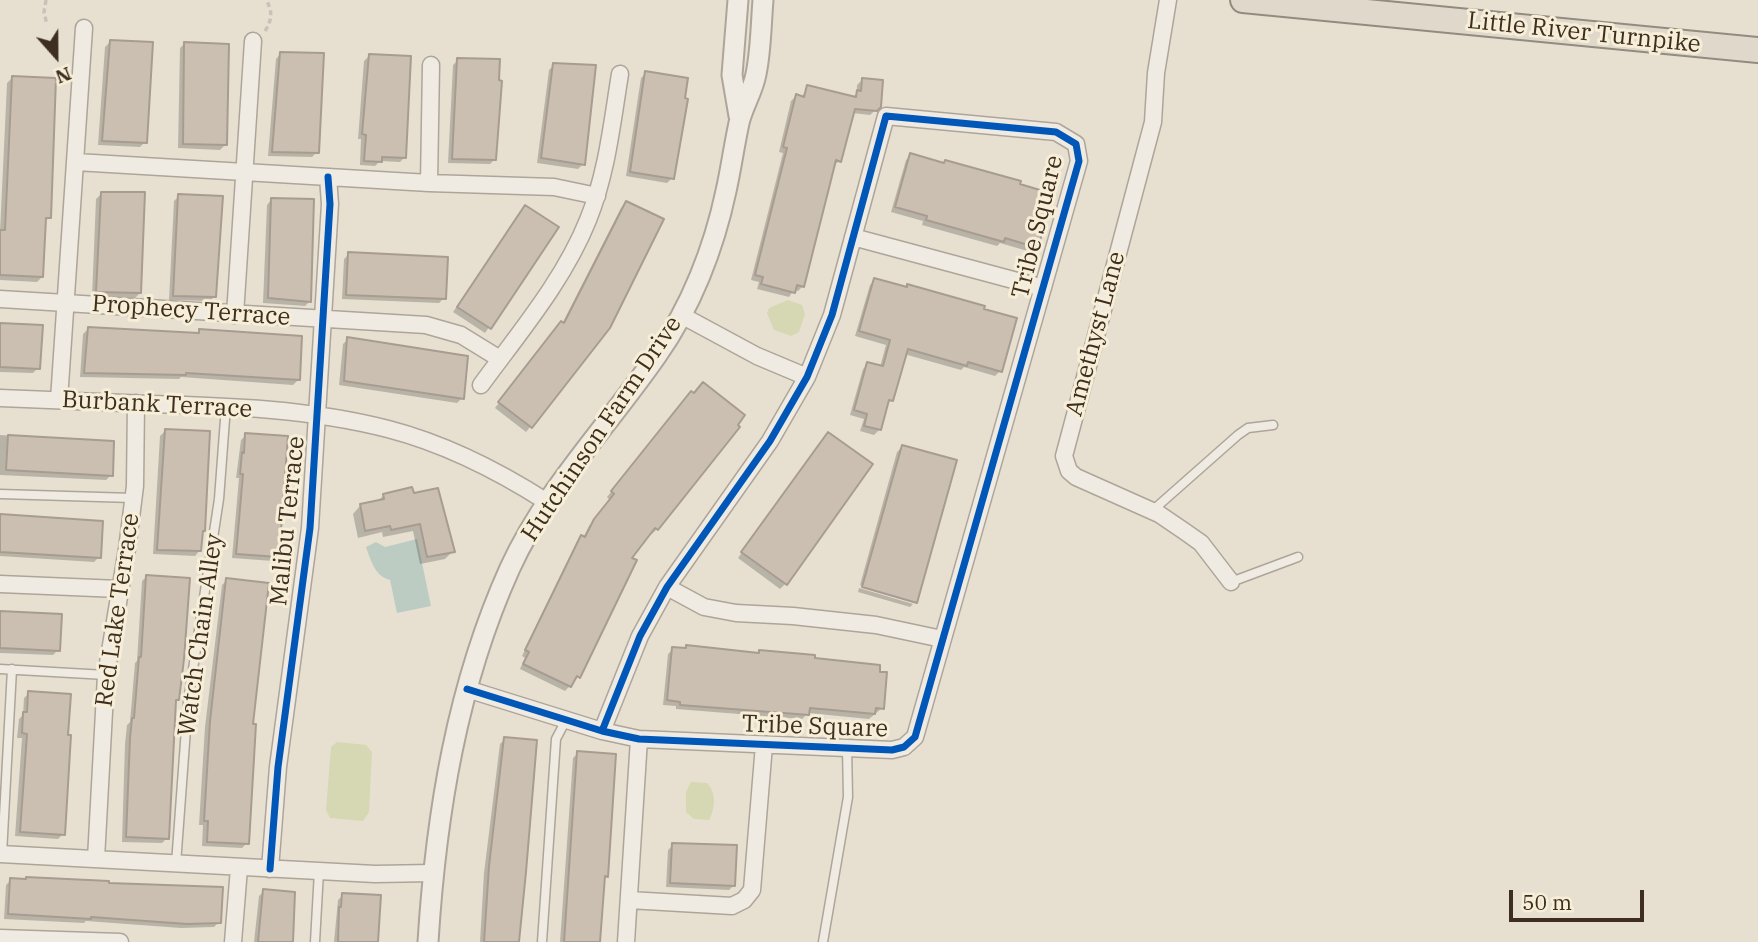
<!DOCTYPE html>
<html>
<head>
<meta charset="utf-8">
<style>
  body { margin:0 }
  #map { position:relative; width:1758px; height:942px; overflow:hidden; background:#e7e0d1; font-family:"IBM Plex Serif",serif }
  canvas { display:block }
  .north { position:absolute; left:21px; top:21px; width:70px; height:70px; -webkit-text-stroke:5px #f7eed8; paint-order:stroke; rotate:159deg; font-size:19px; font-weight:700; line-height:28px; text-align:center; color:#3d2e20 }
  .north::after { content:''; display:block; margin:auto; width:24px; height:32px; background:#3d2e20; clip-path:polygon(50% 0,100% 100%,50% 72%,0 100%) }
  .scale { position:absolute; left:1509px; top:890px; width:135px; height:32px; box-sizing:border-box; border:4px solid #3d2e20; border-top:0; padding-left:9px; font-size:21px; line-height:24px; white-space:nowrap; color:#3d2e20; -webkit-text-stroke:5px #f7eed8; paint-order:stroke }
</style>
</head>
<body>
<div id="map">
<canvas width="1758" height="942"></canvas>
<div class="north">N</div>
<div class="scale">50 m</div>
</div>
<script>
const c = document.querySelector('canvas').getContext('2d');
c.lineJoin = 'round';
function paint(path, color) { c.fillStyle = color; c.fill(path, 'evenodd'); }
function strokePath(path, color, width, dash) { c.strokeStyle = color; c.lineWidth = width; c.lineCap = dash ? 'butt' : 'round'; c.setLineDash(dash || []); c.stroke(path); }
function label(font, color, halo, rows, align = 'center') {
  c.font = font + ' "IBM Plex Serif",serif'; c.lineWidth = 6; c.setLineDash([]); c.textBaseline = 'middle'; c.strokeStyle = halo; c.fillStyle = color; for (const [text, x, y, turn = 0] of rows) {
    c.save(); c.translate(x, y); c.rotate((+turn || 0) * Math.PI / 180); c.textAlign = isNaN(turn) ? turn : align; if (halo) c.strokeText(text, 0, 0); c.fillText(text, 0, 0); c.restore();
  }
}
const green = new Path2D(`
  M788,300L802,305L805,314L799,332L791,336L774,330L767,313L769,308Z
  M337,742L366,745L372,752L369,812L363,821L330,818L326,810L331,747Z
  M691,782L707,783C717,793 715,809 709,820L694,819L686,812V792Z`);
const water = new Path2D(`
  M417,539L431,606L397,613L390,580C375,576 371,561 366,547L376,542L385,547Z`);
const shadow = new Path2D(`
  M110,42L145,142L140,147L98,145L105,47Z
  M185,43L225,145L220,150L178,148L180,48Z
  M281,53L317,152L312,157L268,156L276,59Z
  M369,56L405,157L400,162L380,161L375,166L360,165L361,139H358L364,61Z
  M458,60L495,159L490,164L448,163L453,65Z
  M554,65L583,164L578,169L537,163L549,70Z
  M646,73L672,178L667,183L626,176L641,78Z
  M12,78L49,218L44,222L42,277L37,282L0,280V232L7,83Z
  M862,80L880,106L870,115L852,113L840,161L833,165L803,286L798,291L794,290L789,297L757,289L759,282L751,280L783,153L779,152L791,101L796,96L801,98L808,87L852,98L857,93V85Z
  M911,155L943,164L945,161L1036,247L1031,252L1000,243L997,246L922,225L923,221L891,212L906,160Z
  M101,194L140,293L135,298L92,297L96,199Z
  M179,196L215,296L210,301L169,300L174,201Z
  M272,199L310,301L305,306L263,303L267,205Z
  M626,203L609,327L526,432L495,408L556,328L562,324L621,208Z
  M525,207L556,228L485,333L453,312Z
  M349,254L444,298L439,303L342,299L344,259Z
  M875,280L906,288L908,286L1000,371L995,376L964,367L961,370L904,354L891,400L886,405L879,430L874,435L860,431L864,419L850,415L863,369L868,364L880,367L886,345L855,336L870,285Z
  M0,325L38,368L33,373L0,372Z
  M88,329L196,335L200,331L298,380L293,385L181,377L179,379L80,377L83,334Z
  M348,339L462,398L457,403L339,385L343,344Z
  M686,398L657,529L652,534L650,532L630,558L578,677L565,691L520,669L525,658L522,656L577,543L583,538L589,526L610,500L607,497Z
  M165,431L200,550L195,556L153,554L160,436Z
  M0,435L112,442L111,475L106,480L0,475Z
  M246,435L278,556L273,561L232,558L239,478H236L241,440Z
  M823,439L785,584L780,589L738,558Z
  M902,447L915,602L914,603V600L860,585L897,452Z
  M411,489L453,551L445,559L420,564L413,531L383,537L382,532L358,538L353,514L360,506L376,503L384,495Z
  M0,516L99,557L94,562L0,556Z
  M147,576L177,699L175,702L167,838L162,843L122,842L125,744L127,725L130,722L135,663L137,661L142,581Z
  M227,580L251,725L247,843L242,848L202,846L203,825H199L205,727L222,585Z
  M859,588L913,604L910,607L858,592Z
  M0,613L58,650L53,655L0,653Z
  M687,647L757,654L760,652L882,708L869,719L808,713L802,719L676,709V706L663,705L668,654L673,649L684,650Z
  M29,693L63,834L58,839L15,836L22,738H17L19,719L23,715L24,698Z
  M505,739L517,942H480L484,873L500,744Z
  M578,753L600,942H560L573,758Z
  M673,845L734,885L729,890L666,887L668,850Z
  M11,880L107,885L219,922L214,927L181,928L86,921L84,923L4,919L6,885Z
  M264,891L291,942H254L259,896Z
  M343,895L376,942H334L338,900Z`);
const building = new Path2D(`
  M110,40L153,42L147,143L102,141Z
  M184,42L229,44L227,145L183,144Z
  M280,52L324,53L319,153L272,152Z
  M369,54L411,56L406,158L382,157V162L364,161L366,135L362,134Z
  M457,58L500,59L499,80L502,81L496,160L452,159Z
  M553,63L596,65L585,165L541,158Z
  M645,71L688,78L685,98L688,99L674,179L630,172Z
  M12,76L56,78L51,218H46L43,277L0,275V230H5Z
  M862,78L883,80L881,107L877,111L855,109L841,162L836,160L829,188L804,287L797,285L795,293L761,284L763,277L755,275L787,148L783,147L796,94L804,97L807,85L856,97L857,90L861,91Z
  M910,153L944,163L945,160L1021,181L1020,184L1053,194L1038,248L1005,238L1004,242L926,220L927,216L895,207Z
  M101,192H145L141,293L96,292Z
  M178,194L223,196L216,297L173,296Z
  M271,198L314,199L311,302L268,298Z
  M626,201L664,219L610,328L532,428L498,402L561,321L564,323Z
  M525,205L559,227L491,329L457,307Z
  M348,252L448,257L446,299L346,295Z
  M874,278L907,287V284L985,306L984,309L1017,318L1002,372L968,362L967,366L908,349L893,401L889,400L881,430L864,426L867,414L854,410L867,362L883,366L890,340L859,331Z
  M0,323L43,325L40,369L0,367Z
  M88,327L199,333V329L302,336L300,380L186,373V375L84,373Z
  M347,337L468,356L464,399L344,381Z
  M703,382L745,415L738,425L740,427L658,530L655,528L632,558L637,560L580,678L577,676L571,687L523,664L529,652L525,650L581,535L585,537L594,519L614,494L611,491L691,391L694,393Z
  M165,429L210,431L205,531H203L201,551L157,550Z
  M828,432L873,464L787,585L741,552Z
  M245,433L288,436L279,557L236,554L243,474H240L242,452L244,453Z
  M8,435L114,441L113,476L6,470Z
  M902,445L957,460L917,603L862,587Z
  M412,487L414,493L438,488L455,552L427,557L420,524L391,530L390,526L365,531L360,504L384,499L383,494Z
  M0,514L103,521L101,558L0,552Z
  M146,575L190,578L184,659L179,700H176L169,839L126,837L130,738L132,718H134L139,657H141Z
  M226,578L269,583L253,724H256L249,844L207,842L208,821H204L210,721Z
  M0,611L62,614L60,651L0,648Z
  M686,645L759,653V650L815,655V658L880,665V672H887L884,709L876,708L875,714L810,708L809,715L680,705V702L667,700L672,647L686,648Z
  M28,691L71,694L68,735H71L65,835L20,832L27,734L22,733L23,712H27Z
  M504,737L537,740L526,872L519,942H484L489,866Z
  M577,751L616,754L608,877L605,876L600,942H564Z
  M672,843L737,845L735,886L670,883Z
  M26,877L109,881V883L223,887L221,923L187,924L91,917V919L8,914L10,878L26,879Z
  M263,889L295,892L293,942H258Z
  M342,893L381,895L378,942H338L339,907H341Z`);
const path = new Path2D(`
  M46,0L44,12L47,25
  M265,31C272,20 273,11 266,0`);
const service = new Path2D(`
  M0,494L133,498
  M1152,511L1238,435L1248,428L1273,425
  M1231,582L1298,557
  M0,669L106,675
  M2,854L12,669
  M176,864L188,702L219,499L226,406
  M315,942L319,871
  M542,942L556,739L566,720
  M823,942L848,797L847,748`);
const minor = new Path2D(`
  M1168,0L1156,73L1153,122L1064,456L1069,471L1076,477L1159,514L1184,531L1201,543L1231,582
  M76,162L429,183L554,187L597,196
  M429,183L431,65
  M853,237L1043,288
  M0,299L426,325L461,335L500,359
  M235,315L253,41
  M681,315L757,356L807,377
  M481,385C519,333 564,280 588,220C607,173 612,123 620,74
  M0,398C50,400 100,402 149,404C229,406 310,409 388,429C446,444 497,470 547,502
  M59,400L84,28
  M0,584L119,589
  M667,587L704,607L736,613L793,616L876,625L942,639
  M467,689L602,731L639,739L892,750L904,747L915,737L1079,161L1076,144L1056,132L886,116L832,315L807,377L770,441L667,587L640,636L602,731
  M0,854L375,874L433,873
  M96,859L106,675L127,549L135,486L136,403
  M270,869L278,767L310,528L330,204L328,177
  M629,900L732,906L744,900L752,890L764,745
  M0,938L120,942
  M233,942L239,868
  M626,942L639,739`);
const tertiary = new Path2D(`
  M738,0L732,75L739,116
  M428,942C436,814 457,685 510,568C546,489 608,426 657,355C691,307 714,248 726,191C731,169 734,146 739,123C743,106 753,91 756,74C761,50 761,24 763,0`);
const trunk = new Path2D(`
  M1243,0L1758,50`);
const cycleway = new Path2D(`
  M467,689L602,731L639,739L892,750L904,747L915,737L1079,161L1076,144L1056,132L886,116L832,315L807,377L770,441L667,587L640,636L602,731
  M270,869L278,767L310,528L330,204L328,177`);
const streetNames = [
  ["Little River Turnpike",1584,33,6],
  ["Tribe Square",1038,227,-76],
  ["Prophecy Terrace",191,311,4],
  ["Amethyst Lane",1096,334,-75],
  ["Burbank Terrace",157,405,3],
  ["Hutchinson Farm Drive",602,429,-56],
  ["Malibu Terrace",288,521,-84],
  ["Red Lake Terrace",118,610,-82],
  ["Watch Chain Alley",201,635,-82],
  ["Tribe Square",815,727,2]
];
paint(green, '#d6d7b3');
paint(water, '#bcccc2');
paint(shadow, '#0003');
paint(building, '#cbbfb2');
strokePath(building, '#a89c90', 2);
strokePath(service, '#ada599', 11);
strokePath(minor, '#ada599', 19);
strokePath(tertiary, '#ada599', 23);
strokePath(trunk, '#928b80', 28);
strokePath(path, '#c8c2b9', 3.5, [5, 3.5]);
strokePath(service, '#efebe3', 8);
strokePath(minor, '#efebe3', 16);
strokePath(tertiary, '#efebe3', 19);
strokePath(trunk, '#e0d9cb', 24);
strokePath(cycleway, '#0057b8', 7);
label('24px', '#3d2e20', '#f7eed8', streetNames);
</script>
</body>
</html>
